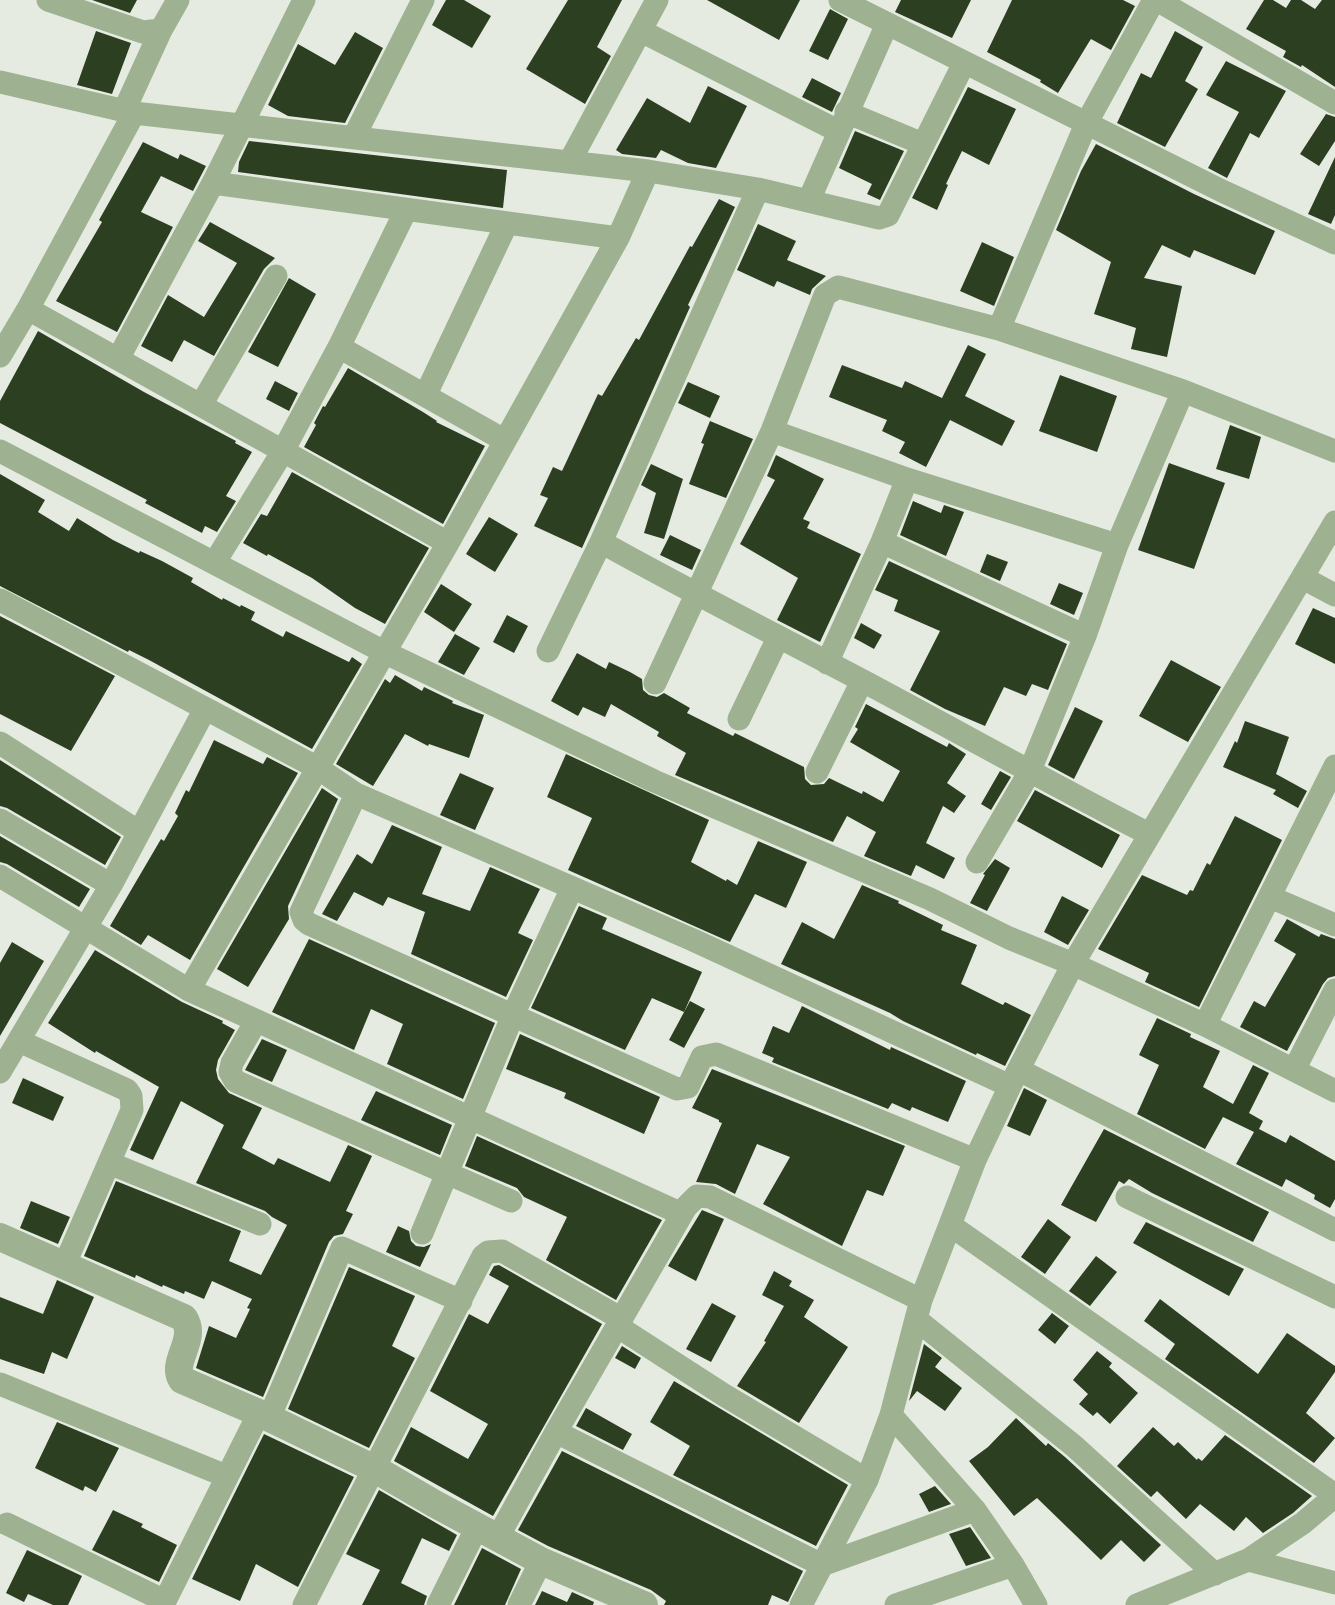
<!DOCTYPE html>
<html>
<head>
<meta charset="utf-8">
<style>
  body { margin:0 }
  canvas { display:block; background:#e6ebe2 }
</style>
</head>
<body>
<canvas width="1335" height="1605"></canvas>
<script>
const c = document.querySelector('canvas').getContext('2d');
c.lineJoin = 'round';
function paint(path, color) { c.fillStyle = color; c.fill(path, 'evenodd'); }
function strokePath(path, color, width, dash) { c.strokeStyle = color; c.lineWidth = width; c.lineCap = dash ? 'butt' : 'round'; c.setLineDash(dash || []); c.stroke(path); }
const building = new Path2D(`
  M92,0H137L130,13Z
  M446,0H464L491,16L472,48L432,25Z
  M568,0H622L597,47L611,56L585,104L526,69Z
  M707,0H800L779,40Z
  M901,0H971L952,38L895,12Z
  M1012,0H1123L1135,6L1111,50L1091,39L1089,42L1058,93L1040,82L1041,80L987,52Z
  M1264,0H1273L1286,8L1291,0H1301L1315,9L1322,0H1335V87L1302,65L1301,67L1283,57L1286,51L1246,29Z
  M830,9L848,19L828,60L809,51Z
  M96,31L131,43L112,94L77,85Z
  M1175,31L1203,47L1185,81L1198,89L1165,147L1117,123L1141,73L1151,78Z
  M355,32L383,48L345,123L288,116L268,105L298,44L335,65Z
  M1226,61L1286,91L1259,138L1250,133L1227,178L1208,168L1239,112L1206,95Z
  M812,78L841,93L832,112L802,97Z
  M708,86L747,106L716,168L688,163L661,150L656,158L622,154L616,150L647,98L690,123Z
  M968,87L1016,109L989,165L962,151L946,184L948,185L937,210L912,198Z
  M1326,114L1335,117V141L1319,166L1300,154Z
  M855,131L904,151L880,200L867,194L872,184L839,168Z
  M249,141L507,170L503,208L238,172L239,162Z
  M143,142L178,159L180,154L206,166L193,191L161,176L141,212L173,227L117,332L56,301L102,222L99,220Z
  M1096,144L1194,194L1275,231L1255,275L1194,250L1190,258L1162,245L1144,278L1182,286L1167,357L1131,349L1136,328L1094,314L1111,262L1056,230L1081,171Z
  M1335,157V215L1331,224L1308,214Z
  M719,199L735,207L688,305L690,307L582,548L534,526L548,498L540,495L553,467L562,471L598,394L602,396L636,338L639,340L690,246L692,247Z
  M210,222L275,258L264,269L214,356L184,340L172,362L141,346L168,295L204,317L237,263L198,241Z
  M758,224L796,241L787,260L826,276L812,289L810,295L777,281L774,287L737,270Z
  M982,242L1014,257L994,306L960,291Z
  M289,278L316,294L278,367L248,352Z
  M38,331L144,392L236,441L235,443L252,452L226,496L236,501L217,532L205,526L202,533L145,503L147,500L0,423V401Z
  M968,345L986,354L965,396L1015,421L1002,446L950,420L926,467L899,453L905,442L882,431L887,420L829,397L842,365L902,388L905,381L942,398Z
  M348,368L423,412L437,421L436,422L485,446L443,524L304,447L316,425L314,423L323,406L325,407Z
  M1060,375L1117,396L1097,452L1039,431Z
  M275,381L298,393L289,411L266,399Z
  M688,382L720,396L710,418L678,403Z
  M710,421L753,439L726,498L689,484L704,444L701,443Z
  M1230,425L1261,437L1249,479L1216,469Z
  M776,455L824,479L803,519L810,522L807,528L861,554L820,642L777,620L798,578L740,544L775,480L767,476Z
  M1169,463L1225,483L1194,569L1138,550Z
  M651,464L683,479L664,539L644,533L656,493L641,485Z
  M292,472L429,548L385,624L355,608L312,578L268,554L267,556L243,543L261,514L267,516Z
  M0,474L45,500L38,512L69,531L77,518L113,540L139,553L140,551L162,561L193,578L191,582L222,600L223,598L240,607L241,605L255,612L251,620L283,637L286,631L349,662L352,657L362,664L312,749L149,660L129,650L128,652L0,586Z
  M913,501L941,513L944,505L964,512L946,556L900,535Z
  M489,517L518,534L495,572L466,554Z
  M670,535L701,550L692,570L660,555Z
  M987,554L1008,562L1000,581L980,572Z
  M889,561L1067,644L1048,690L1032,684L1026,696L1004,687L985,726L945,709L910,690L940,631L894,611L898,600L875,590Z
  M1059,583L1083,593L1074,615L1050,604Z
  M441,584L472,604L454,632L424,612Z
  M1313,608L1335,618V664L1295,644Z
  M507,615L528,626L514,653L493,642Z
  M0,616L115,676L71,751L0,714Z
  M861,623L882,635L874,649L854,638Z
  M455,634L480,648L464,675L438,662Z
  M577,653L606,669L609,662L630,672L642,679L643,690L649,695L657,697L664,693L690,708L687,713L733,736L735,733L804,767L805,779L811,785L824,784L829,778L862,794L863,791L883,802L900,771L850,742L858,729L855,727L866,704L947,747L949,743L952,745L966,754L947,783L966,796L954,813L943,806L926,843L955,858L944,879L916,865L911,876L864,856L876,832L847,816L833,842L675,775L686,753L657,736L659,732L611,704L605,717L583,707L578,716L551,701Z
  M1171,660L1221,687L1188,742L1139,716Z
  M395,675L422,691L424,687L453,701L452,703L484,715L469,758L429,744L428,746L405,734L373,786L336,764L385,679L390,683Z
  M1075,707L1103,721L1074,779L1048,765Z
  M1245,721L1289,737L1276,774L1307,791L1298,808L1273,794L1276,790L1223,767L1235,741L1237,743Z
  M214,740L263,764L267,757L298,773L190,960L148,935L141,945L110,926L161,839L164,841L178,816L175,813L186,790L189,792Z
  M566,754L709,820L691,862L726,881L727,879L737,885L758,841L807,862L786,908L755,894L730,942L568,870L592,818L547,797Z
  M0,760L121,837L105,865L7,808L0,806Z
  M1000,771L1011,777L991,810L981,804Z
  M460,773L494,788L475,830L440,815Z
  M322,788L338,799L288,906L289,919L248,987L217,969Z
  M1035,790L1120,835L1102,868L1017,821Z
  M1235,816L1282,840L1199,1007L1145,982L1149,973L1098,949L1142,875L1187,895L1190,890L1193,891L1207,863L1210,865Z
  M392,825L442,847L422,894L470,911L490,867L540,889L518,933L533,940L506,997L411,954L425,912L388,897L383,906L354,892L337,921L322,914L357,854L372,864Z
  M0,836L90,889L79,907L7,864L0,862Z
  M995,859L1010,868L987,911L970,903L985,875L983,874Z
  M862,885L899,901L898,903L943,925L941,930L977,945L961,984L1003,1005L1005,1002L1031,1015L1005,1066L977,1053L976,1055L903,1021L890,1013L781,964L802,922L834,939Z
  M1062,896L1089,910L1068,945L1044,932Z
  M579,906L607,918L602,929L702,972L684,1012L652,998L625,1050L531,1008Z
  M1287,919L1319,937L1321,934L1335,939V976L1328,978L1323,984L1287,1051L1240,1027L1254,1001L1265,1007L1296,954L1274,941Z
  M309,939L495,1023L463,1099L387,1064L403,1024L371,1009L354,1050L272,1012Z
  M12,942L44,961L0,1036V963Z
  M95,950L182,1002L223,1021L222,1023L235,1030L218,1060L216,1070L218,1079L229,1093L262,1108L242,1148L274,1165L278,1158L330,1182L348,1145L372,1156L346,1211L353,1214L343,1234L334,1236L329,1242L263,1397L196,1368L209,1326L236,1338L250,1309L247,1308L252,1299L212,1281L204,1299L185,1291L184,1294L163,1285L162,1287L136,1275L135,1278L84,1256L116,1181L241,1231L229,1261L261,1275L287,1225L272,1217L265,1211L196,1183L224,1125L181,1101L153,1160L130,1150L159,1087L96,1051L95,1053L48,1023Z
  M690,1001L705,1009L684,1048L669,1040Z
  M802,1006L890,1050L891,1047L966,1081L948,1122L912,1107L910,1111L892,1103L888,1109L772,1062L774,1058L762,1053L773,1026L789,1033Z
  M1157,1018L1191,1034L1190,1037L1220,1051L1203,1087L1233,1104L1253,1065L1269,1073L1249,1113L1263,1121L1259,1129L1286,1143L1290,1135L1335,1161V1199L1330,1208L1314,1199L1315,1195L1286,1179L1282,1187L1236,1164L1254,1132L1223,1117L1205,1149L1137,1114L1159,1065L1139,1055Z
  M520,1034L660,1097L644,1134L564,1098L566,1093L506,1069Z
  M262,1039L287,1050L272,1082L245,1070Z
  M712,1069L905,1146L883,1196L867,1190L842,1246L763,1204L790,1157L757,1144L735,1194L716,1184L696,1182L722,1123L719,1122V1120L692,1108Z
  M23,1078L64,1097L53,1121L12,1103Z
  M1024,1088L1047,1100L1030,1136L1007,1126Z
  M376,1091L452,1125L440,1155L361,1120Z
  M1104,1129L1269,1212L1253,1242L1152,1193L1129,1179L1124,1184L1119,1181L1096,1222L1061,1205Z
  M477,1136L662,1220L616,1300L546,1260L567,1217L524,1197L517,1188L465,1166Z
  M31,1201L70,1217L58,1244L20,1228Z
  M702,1210L724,1219L696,1281L668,1266Z
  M1048,1219L1071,1237L1045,1274L1021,1257Z
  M1146,1222L1244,1269L1229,1296L1133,1243Z
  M398,1226L409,1231L411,1241L416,1246L424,1247L431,1244L420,1267L386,1252Z
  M1096,1256L1117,1272L1090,1306L1069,1291Z
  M499,1265L602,1324L493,1516L394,1461L411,1427L468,1459L488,1424L430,1391L469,1314L488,1324L509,1286L489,1275L494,1266Z
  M349,1267L415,1296L392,1346L415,1358L369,1448L288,1409Z
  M774,1271L792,1281L789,1286L814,1300L804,1317L848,1347L799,1423L737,1386L766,1342L764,1341L784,1306L762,1295Z
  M57,1280L94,1297L67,1359L52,1352L44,1374L0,1359V1297L43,1314Z
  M1160,1299L1258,1374L1287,1333L1335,1366V1372L1306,1413L1335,1438L1314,1463L1165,1359L1175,1344L1144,1321Z
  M712,1303L736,1316L711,1362L686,1349Z
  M1052,1313L1069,1326L1055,1344L1038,1330Z
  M924,1344L942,1358L935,1367L962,1388L945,1411L917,1391L909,1401Z
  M622,1346L641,1358L635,1369L615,1358Z
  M1097,1351L1112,1363L1109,1367L1138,1393L1110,1424L1097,1412L1093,1416L1079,1404L1088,1394L1073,1380Z
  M674,1381L848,1485L816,1546L673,1475L690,1446L650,1422Z
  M586,1408L632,1434L623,1450L576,1426Z
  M1016,1418L1046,1446L1048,1443L1065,1457L1161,1545L1144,1562L1121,1540L1101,1560L1037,1498L1014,1516L969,1461L988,1447Z
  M57,1422L119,1448L96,1492L85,1486L83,1491L35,1468Z
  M1153,1427L1174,1446L1178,1442L1197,1460L1198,1458L1202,1461L1225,1435L1312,1496L1293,1513L1263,1533L1246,1517L1234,1531L1200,1504L1186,1519L1157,1491L1151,1497L1117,1466Z
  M264,1434L354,1477L298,1587L256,1564L240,1601L192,1579Z
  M562,1451L803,1571L788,1602L772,1595L768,1605H664L666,1601L651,1590L548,1546L518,1530Z
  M935,1486L951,1504L929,1512L919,1494Z
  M379,1490L457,1535L449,1551L422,1538L401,1583L427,1596L424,1605H362L380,1570L346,1554Z
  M113,1510L143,1524L141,1527L177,1545L159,1582L92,1550Z
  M970,1527L991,1558L966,1566L949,1534Z
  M482,1548L521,1569L505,1605H454Z
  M27,1550L82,1576L68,1605H53L28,1594L24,1602L6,1593Z
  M542,1591L567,1602L572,1592L594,1602L593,1605H535Z`);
const minor = new Path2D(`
  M48,0L143,32L161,30L178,0
  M840,0L1222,191L1335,243
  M1157,0L1335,103
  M641,31L838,131
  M0,82L134,113L648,171L758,189L879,218L888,215L964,63
  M124,111L161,30
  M846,112L923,144
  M354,137L423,0
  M570,161L657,0
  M213,183L618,238
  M809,200L887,24
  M28,309L448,543
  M999,329L1086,124L1154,0
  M339,347L504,440
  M0,356L28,309L134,113
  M118,359L213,183L304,0
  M426,394L507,223
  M201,405L276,276
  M772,431L907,479L1117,545
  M0,451L386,653L654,781L930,899L1009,938L1073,964L1205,1025L1335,1091
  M601,542C687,590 776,635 863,681C959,732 1053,785 1149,834
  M882,542L1085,636
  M215,562L283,451L339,347L406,210
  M1303,578L1335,595
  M0,600L316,767L356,794L693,940L1010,1086
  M548,651L601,542L758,189
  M827,663L882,542L907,479
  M655,683L772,431L825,295L838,287L999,329L1183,391L1335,451
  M739,719L778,638
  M0,743L139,832
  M817,772L862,681
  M356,794L301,912L304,920L309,924L677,1089L688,1087L702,1057L716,1054L975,1160
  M0,820L111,885
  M977,862L1029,773L1085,636L1117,545L1183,391
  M0,876L189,990L682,1214
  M1270,897L1335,925
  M189,990L448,543L618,238L648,171
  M256,1021L232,1063L230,1072L235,1081L511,1201
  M1205,1025L1335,766
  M19,1041L127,1090L131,1096L132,1110L64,1266
  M1019,1070L1335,1230
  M1294,1070L1335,990
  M0,1072L111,885L205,709
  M109,1163L260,1224
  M1127,1197L1335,1297
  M950,1225L1335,1495
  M422,1233L513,1015L572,888
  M917,1320L1074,1446L1215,1574
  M617,1326L724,1395L867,1480
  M0,1384L226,1476
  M891,1415L975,1510L1013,1565L1036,1605
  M269,1418L342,1248L461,1301
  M556,1432L822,1565L975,1510
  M7,1524L165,1601
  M498,1537L556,1432L686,1207L697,1196L710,1197L921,1300
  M1248,1560L1335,1583
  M163,1605L259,1413
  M304,1605L483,1256L488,1252L502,1251L622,1319
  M438,1605L477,1527
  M519,1605L541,1561
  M801,1605L867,1480L891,1415L921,1300L975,1160L1010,1086L1073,964L1335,522
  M896,1605L1013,1565
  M1137,1605L1248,1560L1303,1523L1335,1496`);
const tertiary = new Path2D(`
  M0,1237L184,1318C198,1340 170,1362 182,1380L259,1413L375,1469L435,1504L541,1561L644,1605`);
paint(building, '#2d3f21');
strokePath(minor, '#9eb291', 23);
strokePath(tertiary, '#9eb291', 28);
</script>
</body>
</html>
